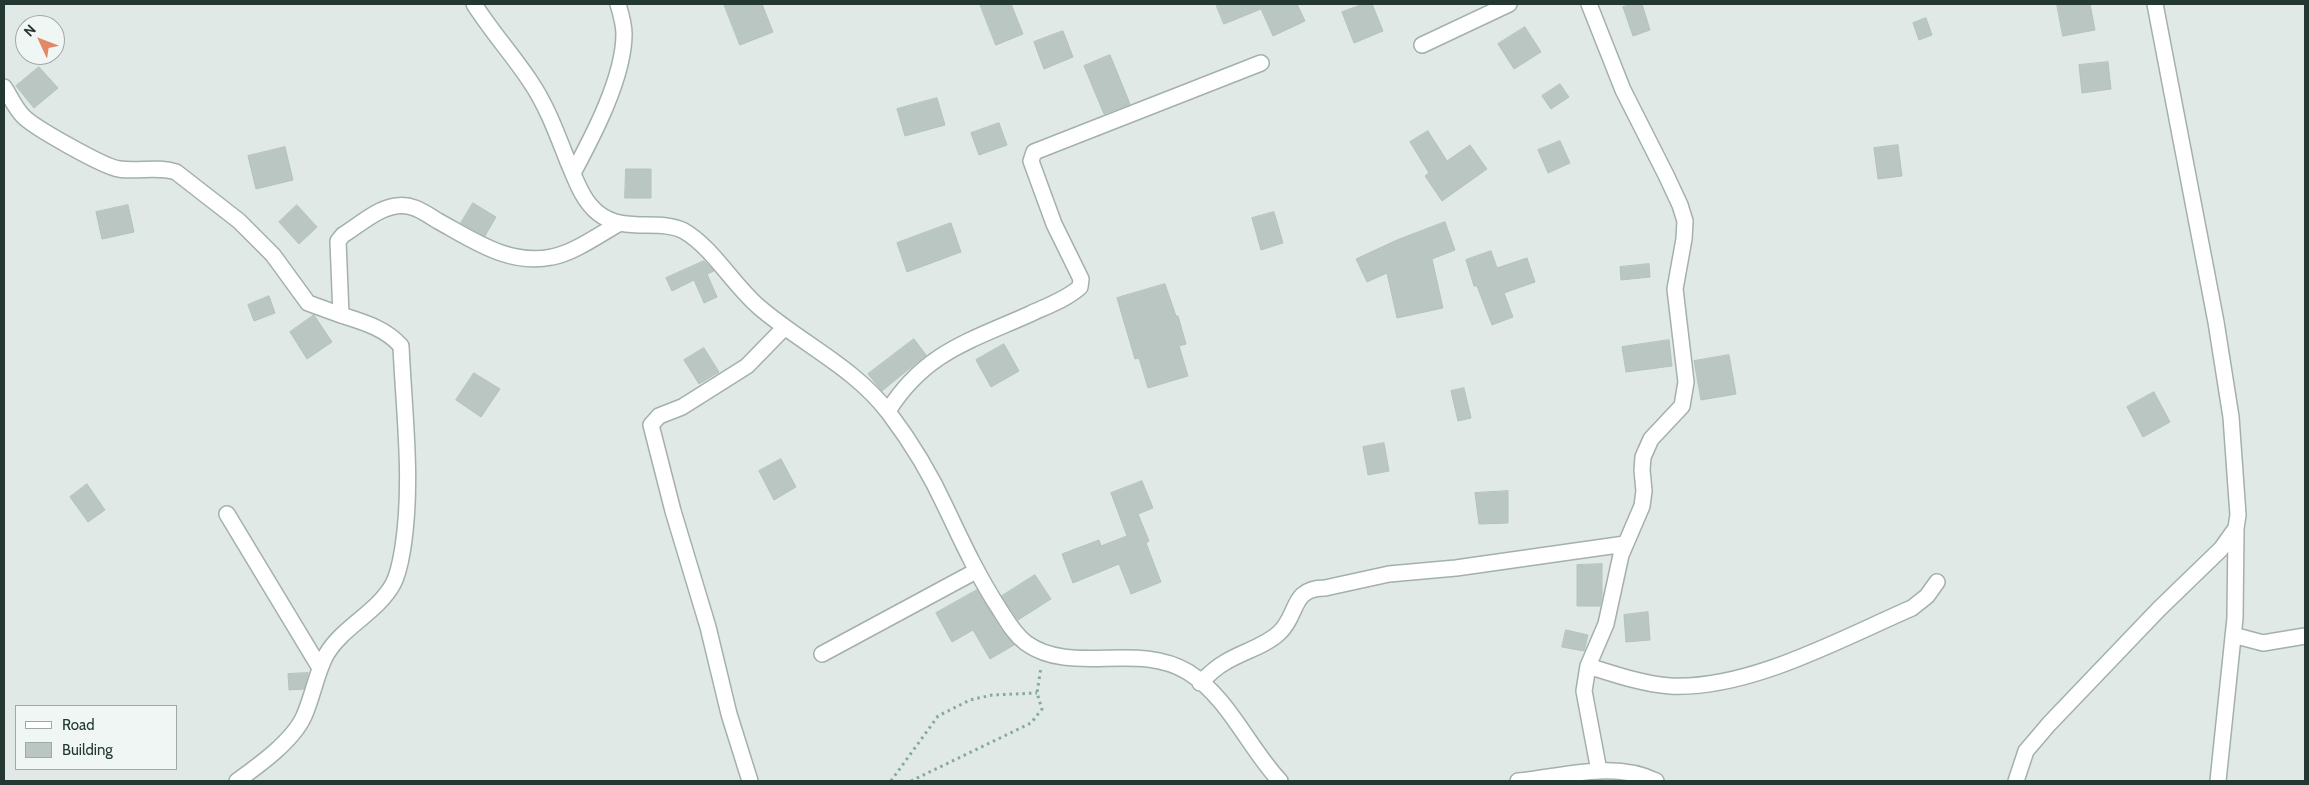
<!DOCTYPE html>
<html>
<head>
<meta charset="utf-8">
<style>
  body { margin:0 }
  #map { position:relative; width:2309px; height:785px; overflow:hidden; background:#e0e9e5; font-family:Cabin,sans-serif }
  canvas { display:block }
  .frame { position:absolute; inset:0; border:5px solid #233733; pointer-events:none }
  .legend { position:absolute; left:15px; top:705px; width:162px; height:65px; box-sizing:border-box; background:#f0f6f3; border:1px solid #9eaaa6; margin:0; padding:6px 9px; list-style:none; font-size:15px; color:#233733 }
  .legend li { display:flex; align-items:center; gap:10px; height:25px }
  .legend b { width:25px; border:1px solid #9eaaa6 }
  .north { position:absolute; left:15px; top:15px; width:50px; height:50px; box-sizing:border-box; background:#f0f6f3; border:1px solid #9eaaa6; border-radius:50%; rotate:313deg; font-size:14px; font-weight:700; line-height:20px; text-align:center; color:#233733 }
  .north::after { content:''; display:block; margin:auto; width:18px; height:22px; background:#e18966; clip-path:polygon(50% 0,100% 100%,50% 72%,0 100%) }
</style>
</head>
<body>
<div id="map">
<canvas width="2309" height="785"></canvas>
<div class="frame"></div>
<ul class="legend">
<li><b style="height:6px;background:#fff"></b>Road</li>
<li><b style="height:14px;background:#b9c6c1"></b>Building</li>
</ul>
<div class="north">N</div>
</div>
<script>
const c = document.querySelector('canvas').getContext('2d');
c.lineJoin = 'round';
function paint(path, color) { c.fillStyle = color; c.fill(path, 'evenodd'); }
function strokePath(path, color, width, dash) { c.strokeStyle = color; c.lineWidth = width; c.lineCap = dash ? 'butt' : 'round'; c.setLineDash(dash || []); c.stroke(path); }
const building = new Path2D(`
  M724,4H762L773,32L740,45Z
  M980,4H1011L1023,34L996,45Z
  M1216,4H1297L1305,21L1273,36L1261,9L1224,24Z
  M1364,4H1372L1383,31L1354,43L1342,12Z
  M1633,4H1642L1650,30L1633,36L1623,7Z
  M2057,4H2090L2095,30L2063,36Z
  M1926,18L1932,35L1919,40L1913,23Z
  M1525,27L1541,52L1514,69L1498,44Z
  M1063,31L1073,57L1044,69L1034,42Z
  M1110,55L1130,104L1104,114L1084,66Z
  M2108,62L2111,89L2082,93L2079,65Z
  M39,67L58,88L34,108L16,86Z
  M1560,84L1569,97L1551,109L1542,96Z
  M937,98L945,125L905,136L897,109Z
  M999,123L1007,145L979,155L971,133Z
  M1428,131L1447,161L1470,145L1487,169L1442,201L1425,176L1429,173L1410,142Z
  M1560,141L1570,163L1548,173L1538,150Z
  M1898,145L1902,176L1878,179L1874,148Z
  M285,147L293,180L256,189L248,156Z
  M626,169H651V198H625Z
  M473,203L496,217L485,236L461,223Z
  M128,205L134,232L102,239L96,212Z
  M297,205L317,227L299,244L279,222Z
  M1274,212L1283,243L1261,250L1252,218Z
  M1445,222L1455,250L1432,259L1443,308L1397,318L1387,273L1367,282L1356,259L1397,240Z
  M951,223L961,252L907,272L897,243Z
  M1491,251L1497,268L1527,258L1535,282L1504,293L1513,317L1492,325L1477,286H1474L1466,260Z
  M704,261L714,271L707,274L717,297L704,303L694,280L672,291L666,278Z
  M1649,264L1650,277L1621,280L1620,267Z
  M1165,284L1176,316H1178L1186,344L1179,346L1188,376L1148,388L1139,358L1135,359L1117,298Z
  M269,296L275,313L254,321L248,305Z
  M314,315L332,342L307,359L290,332Z
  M914,339L926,355L882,391L868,374Z
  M1669,340L1672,366L1626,372L1622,347Z
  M1004,344L1019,371L991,387L976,360Z
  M704,348L719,372L699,384L684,360Z
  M1729,355L1736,394L1701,400L1694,361Z
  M474,373L500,389L481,417L456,400Z
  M1464,388L1471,418L1458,421L1451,391Z
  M2154,392L2170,422L2143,437L2127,407Z
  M1384,443L1389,471L1368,475L1363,447Z
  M781,459L796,487L774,500L759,471Z
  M1142,481L1153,508L1138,514L1149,541L1146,543L1161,582L1131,594L1119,564L1073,583L1062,554L1099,540L1101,546L1127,536L1111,493Z
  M87,484L105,510L88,522L70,497Z
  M1508,491V523L1479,524L1475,493Z
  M1602,564V596L1600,606H1577V565Z
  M1035,575L1051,599L1018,620L1002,596Z
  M977,590L1000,628L1014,645L990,659L973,630L952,642L936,613Z
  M1648,612L1650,640L1626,642L1624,615Z
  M1566,630L1588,635L1584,651L1562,647Z
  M308,673L304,689L289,690L288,674Z`);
const path = new Path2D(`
  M891,781L938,716L970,700L992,695L1037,693
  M911,781L1031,723L1042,709L1037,693L1041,667`);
const minor = new Path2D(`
  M474,4C491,31 512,54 530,81C547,106 557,134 568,162C576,180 582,200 598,213C624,234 659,218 684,231C712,247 734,286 759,307C802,344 854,367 889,413C911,442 931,475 947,510C963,544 979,578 1000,610C1007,621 1014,634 1026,643C1072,676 1137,641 1188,672C1229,698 1248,747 1280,781
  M1589,4L1623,90L1666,175L1680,205L1685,221L1684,239L1675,289L1686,382L1682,406L1651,439L1643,457L1642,470L1644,491L1642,506L1621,555L1606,624L1588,666L1584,691L1599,771
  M1422,45L1509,4
  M4,87C10,96 15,108 23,116C33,127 104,167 119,169C138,172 158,166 176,172L239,221L273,255L308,303L341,315
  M573,173C593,136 624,77 624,34C624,24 621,14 618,4
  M888,411C925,352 970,341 1030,314C1047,306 1067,299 1080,287L1081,279L1054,224L1031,161L1034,152L1261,63
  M227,514L320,668
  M2233,635L2263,643L2305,636
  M822,654L976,571
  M1588,666C1614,674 1642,684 1670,686C1749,690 1840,639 1912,608L1927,596L1937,582
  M1200,683C1207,676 1215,668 1224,663C1241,652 1264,647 1279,633C1299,615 1290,588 1325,588L1389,574L1456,568L1625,544
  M237,781C258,766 293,741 304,716C313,696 316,674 326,655C343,626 377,613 393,584C399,573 401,559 403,547C413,481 404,413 401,346C385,328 363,322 341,315L338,241L343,235C359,225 378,208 396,206C412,203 425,213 438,221C473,240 509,266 552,257C574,253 600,234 620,223
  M750,781L729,714L708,627L673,511L651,425L659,416L682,407L747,366L785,327
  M1518,781C1563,777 1614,760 1656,781
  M2016,781L2026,751L2049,724L2159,609L2221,549L2236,528L2238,515L2231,417L2216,322L2155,4
  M2218,781L2235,618L2236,529`);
paint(building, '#b9c6c1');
strokePath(building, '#b4c2bc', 1);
strokePath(minor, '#a4b0ac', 18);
strokePath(path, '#84a99f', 3, [2.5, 4]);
strokePath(minor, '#fff', 15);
</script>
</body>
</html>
